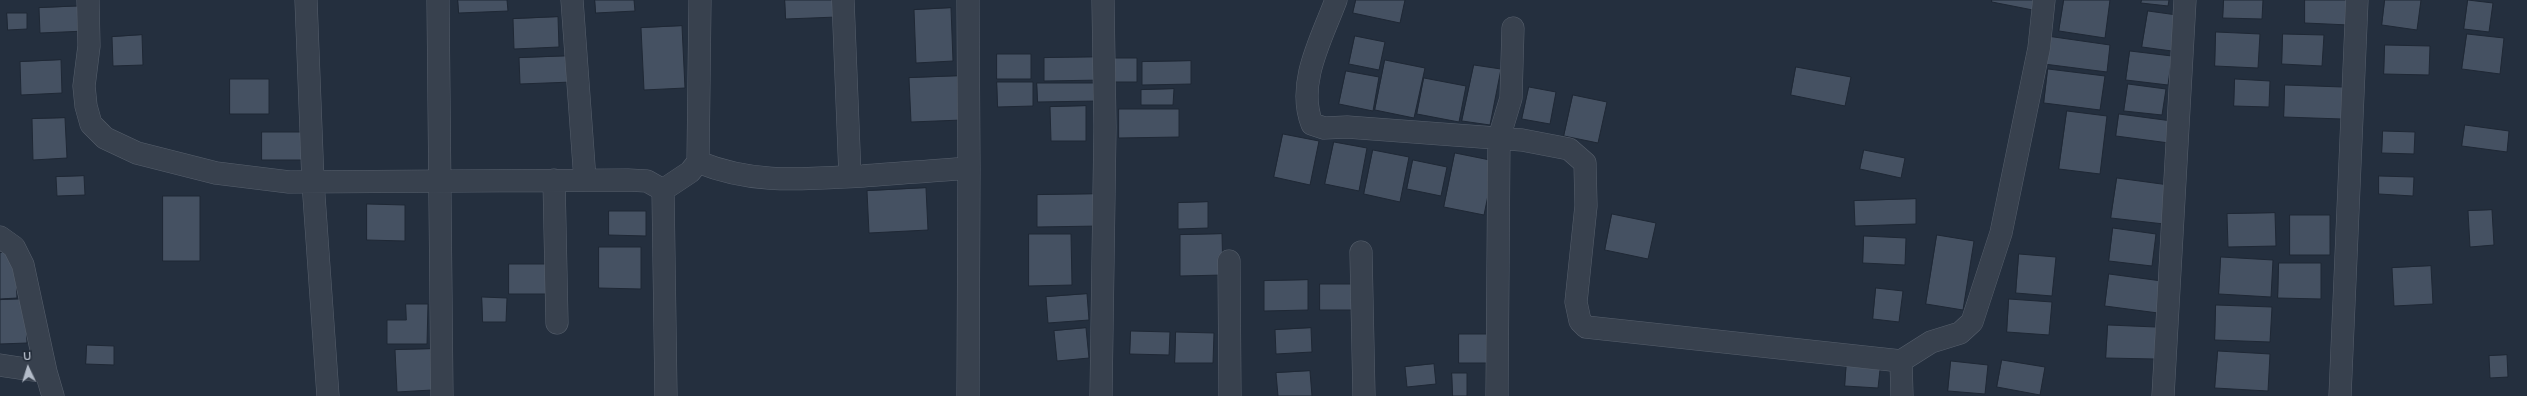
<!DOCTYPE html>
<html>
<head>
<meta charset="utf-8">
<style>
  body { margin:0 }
  #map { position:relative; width:2527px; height:396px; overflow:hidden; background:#242f3e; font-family:Mulish,sans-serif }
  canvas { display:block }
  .north { position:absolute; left:8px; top:348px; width:40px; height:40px; -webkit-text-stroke:3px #1d2633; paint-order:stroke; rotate:356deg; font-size:11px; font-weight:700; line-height:16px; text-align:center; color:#b4bcc9 }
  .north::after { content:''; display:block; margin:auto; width:14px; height:18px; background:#b4bcc9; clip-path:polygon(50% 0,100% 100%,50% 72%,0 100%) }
</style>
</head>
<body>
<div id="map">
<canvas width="2527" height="396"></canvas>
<div class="north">U</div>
</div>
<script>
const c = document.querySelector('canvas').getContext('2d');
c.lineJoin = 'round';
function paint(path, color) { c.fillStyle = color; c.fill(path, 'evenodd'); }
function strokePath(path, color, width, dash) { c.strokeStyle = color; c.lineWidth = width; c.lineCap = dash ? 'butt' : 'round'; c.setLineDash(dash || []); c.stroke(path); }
const building = new Path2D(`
  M458,0H507L508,11L459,13Z
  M595,0H634L635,11L596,13Z
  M785,0H837V17L786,19Z
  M1356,0H1405L1400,23L1353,13Z
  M1992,0H2041L2038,11L1992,2Z
  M2064,0H2110L2105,38L2059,31Z
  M2142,0H2169L2168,6L2141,3Z
  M2224,0H2263L2262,19L2223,18Z
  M2305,0H2350L2349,25L2305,23Z
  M2385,0H2421L2417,30L2382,25Z
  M2468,0L2493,3L2489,32L2464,29Z
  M85,6L86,31L40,33L39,8Z
  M951,8L953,61L916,63L914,10Z
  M2148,11L2177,15L2172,51L2142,47Z
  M7,13H27V29L8,30Z
  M558,17L559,47L514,49L513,19Z
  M682,26L685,88L644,90L641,28Z
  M2216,32L2260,34L2258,68L2215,66Z
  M2283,34L2324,35L2322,66L2282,64Z
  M2467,34L2504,38L2500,74L2462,69Z
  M142,35L143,65L113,66L112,37Z
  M1355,36L1385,42L1379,70L1349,64Z
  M2047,36L2110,45L2107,72L2044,64Z
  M2385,45L2430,46L2429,75L2384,74Z
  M2130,51L2172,56L2168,85L2126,80Z
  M997,54H1031V79H997Z
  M571,56L572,82L520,84L519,58Z
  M1103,57V80L1044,81V58Z
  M1112,58H1137V82H1112Z
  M61,60L62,93L21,95L20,62Z
  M1385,60L1425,68L1414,118L1375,110Z
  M1191,61V84L1142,85V62Z
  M1474,65L1501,69L1490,125L1462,121Z
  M1796,67L1851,77L1845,106L1791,95Z
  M2048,69L2105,76L2100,110L2044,103Z
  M1346,71L1379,77L1373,111L1339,104Z
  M960,76L962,120L911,122L909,78Z
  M1424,78L1466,86L1459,122L1417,114Z
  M230,79H269V114H230Z
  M2235,79L2270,81L2269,107L2234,106Z
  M997,82H1033V106L998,107Z
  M1037,83H1098V101L1038,102Z
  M2128,84L2166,89L2162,115L2124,111Z
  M2285,85L2343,87L2342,119L2284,117Z
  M1529,87L1556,92L1550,124L1522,119Z
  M1174,89L1173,105H1141V90Z
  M1573,95L1607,102L1598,143L1564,136Z
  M1086,106V141H1051L1050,107Z
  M1119,109H1179V137L1119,138Z
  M2067,111L2107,116L2100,174L2059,169Z
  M2119,114L2172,121L2169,143L2116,136Z
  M65,118L67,158L33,160L32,119Z
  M2465,125L2509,131L2507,152L2462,146Z
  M2383,131L2415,132L2414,154L2382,153Z
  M262,132H302V160H262Z
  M1283,134L1319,141L1310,185L1274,177Z
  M1334,142L1367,148L1359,191L1325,184Z
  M1373,150L1409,157L1400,202L1364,194Z
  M1864,150L1905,158L1901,178L1860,169Z
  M1455,153L1495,161L1484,215L1444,207Z
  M1413,160L1447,167L1441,196L1407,189Z
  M84,176L85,195L57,196L56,177Z
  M2379,176L2414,177L2413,196L2379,194Z
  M2117,178L2169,185L2164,224L2111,218Z
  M926,188L928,230L869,233L867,191Z
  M1100,194V226L1037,227V195Z
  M163,196H200V261H163Z
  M1916,199V224L1855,226L1854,201Z
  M1208,202V228L1178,229V203Z
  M367,204L405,205V241L367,240Z
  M2492,210L2494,245L2470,247L2468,211Z
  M609,211H646V236L609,235Z
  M2275,213L2276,246L2228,247L2227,214Z
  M1612,214L1656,223L1648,259L1605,250Z
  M2290,215H2330V255H2290Z
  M2113,228L2156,234L2152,266L2109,261Z
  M1029,234H1071L1072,285L1029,286Z
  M1222,234L1223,275L1180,276V235Z
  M1937,235L1974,241L1963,310L1926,304Z
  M1864,236L1906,238L1905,265L1863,263Z
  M599,247H641V289L599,288Z
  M15,252L17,298L0,299V253Z
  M2019,254L2056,257L2052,296L2016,293Z
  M2221,257L2273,260L2271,297L2219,294Z
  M2279,263H2321V299L2278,298Z
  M509,264H551V294H509Z
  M2431,266L2433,304L2394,306L2392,268Z
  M2109,274L2162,281L2158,313L2105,306Z
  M1308,280V310L1264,311V281Z
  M1320,284H1353V310H1320Z
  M1876,288L1903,291L1899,322L1873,319Z
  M1087,294L1089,320L1048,323L1046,297Z
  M482,297L507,298L506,322H483Z
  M25,299L27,343L0,344V300Z
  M2009,299L2052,302L2049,335L2007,332Z
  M406,304H428L427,344H387V320H406Z
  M2216,305L2272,307L2270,342L2215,340Z
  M2108,325L2156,327L2155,359L2106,358Z
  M1086,328L1089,358L1057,361L1054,331Z
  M1311,328L1312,352L1276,354L1275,330Z
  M1131,331L1170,332L1169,355L1130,354Z
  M1176,332L1214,333L1213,363H1175Z
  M1459,334H1488V363H1459Z
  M87,345L114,346V365L86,364Z
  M431,349L432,390L397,392L395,350Z
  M2218,351L2270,354L2268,391L2215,388Z
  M2507,355L2508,377L2490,378L2489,356Z
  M1847,358L1881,361L1878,388L1845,386Z
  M2002,360L2045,367L2040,395L1997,387Z
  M1951,361L1988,365L1985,394L1948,391Z
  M1434,364L1436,384L1407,387L1405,367Z
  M1310,371L1312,396H1278L1276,373Z
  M1452,373H1467V396H1453Z`);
const minor = new Path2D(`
  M88,0L89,46L84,86L86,106L91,124L105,138L137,153L216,173L289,182L628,180L647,181L663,190L690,172L698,162C755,185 803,179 863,176C898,173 934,171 969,168L968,0
  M306,0L313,182L328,396
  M438,0L442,396
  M572,0L585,180
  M843,0L850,176
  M1336,0C1322,38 1296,83 1312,124L1324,128L1347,127L1522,140L1569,149L1585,163L1586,206L1576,302L1580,321L1586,327L1901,361L1902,396
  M698,162L700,0
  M554,180L557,323
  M663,190L666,396
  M0,237L14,247L23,265L46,372
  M1361,252L1364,396
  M1229,261L1230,396
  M1901,361L1931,342L1960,333L1972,322L2001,233L2039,48L2044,0
  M0,365L46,372L53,396
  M968,396L969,168
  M1101,396L1105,127L1103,0
  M1497,396L1499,138L1511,98L1513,28
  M2163,396L2185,0
  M2340,396L2357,0`);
paint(building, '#455162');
strokePath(building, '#1f2835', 1);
strokePath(minor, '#565f6c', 23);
strokePath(minor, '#38414e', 22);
</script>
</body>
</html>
